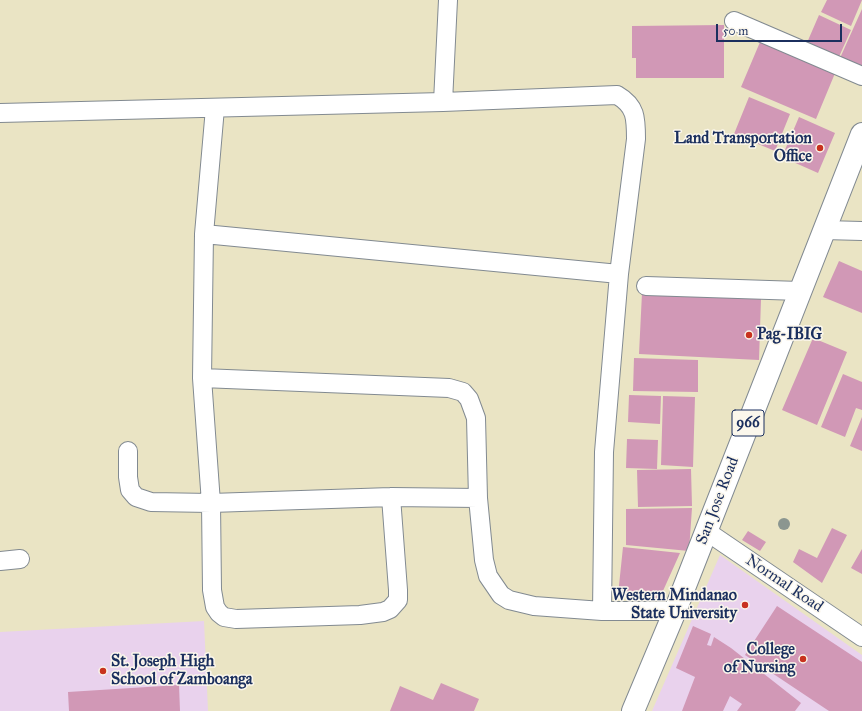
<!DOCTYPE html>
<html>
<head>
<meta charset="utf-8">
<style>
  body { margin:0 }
  #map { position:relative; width:862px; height:711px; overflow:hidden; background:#eae4c4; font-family:"IM FELL Great Primer",serif }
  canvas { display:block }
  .scale { position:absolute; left:716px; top:24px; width:126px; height:18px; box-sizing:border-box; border:2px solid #1b2f5e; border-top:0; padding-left:5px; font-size:12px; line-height:14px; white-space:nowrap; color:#1b2f5e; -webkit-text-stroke:3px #fbf7ec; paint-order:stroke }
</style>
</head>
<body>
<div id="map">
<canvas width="862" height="711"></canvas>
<div class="scale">50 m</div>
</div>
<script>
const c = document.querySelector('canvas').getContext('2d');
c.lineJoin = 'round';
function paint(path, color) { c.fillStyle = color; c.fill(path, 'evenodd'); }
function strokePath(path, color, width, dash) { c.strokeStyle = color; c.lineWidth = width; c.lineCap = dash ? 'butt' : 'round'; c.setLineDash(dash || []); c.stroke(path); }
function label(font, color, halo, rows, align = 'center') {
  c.font = font + ' "IM FELL Great Primer",serif'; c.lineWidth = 3; c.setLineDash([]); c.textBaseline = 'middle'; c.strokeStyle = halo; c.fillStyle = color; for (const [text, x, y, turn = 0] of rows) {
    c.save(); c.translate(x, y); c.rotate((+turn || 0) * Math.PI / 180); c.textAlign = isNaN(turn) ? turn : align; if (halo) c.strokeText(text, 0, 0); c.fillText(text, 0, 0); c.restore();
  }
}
const built = new Path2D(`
  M720,555L862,655V711H652Z
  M204,621L208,711H0V632Z`);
const building = new Path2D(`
  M827,0H862L851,26L821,12Z
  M862,9V68L840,58Z
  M819,15L851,30L838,59L806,45Z
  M724,25V78H636V58H632V26Z
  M763,35L838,66L816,119L741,87Z
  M749,97L790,114L775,151L734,134Z
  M799,117L835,133L818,173L782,157Z
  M839,261L862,271V313L823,297Z
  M642,293L761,299L759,360L639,354Z
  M813,338L847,352L817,425L782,410Z
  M634,358L698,360V392L633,391Z
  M843,374L862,382V410L856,408L845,437L821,427Z
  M629,395L661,396L660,424L628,422Z
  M663,396L695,397L693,467L661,465Z
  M862,417V451L850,446Z
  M627,439L658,440L657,469L626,468Z
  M691,469L692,506L638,507L637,470Z
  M692,508L689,551L626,545V509Z
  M832,528L847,535L822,583L793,562L799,549L817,558Z
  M748,531L766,542L760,551L742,540Z
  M623,547L680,553L658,602L618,595Z
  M862,549V574L851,568Z
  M777,606L862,662V711H829L745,655Z
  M693,626L711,634L707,645L711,646L714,637L731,648L801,703L795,711H737L742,704L730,696L723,711H682L695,677L676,668Z
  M441,683L479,699L474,711H390L400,686L433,700Z
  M179,685L180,711H69L68,692Z`);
const minor = new Path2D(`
  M734,21L862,76
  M443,102L448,0
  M215,108L204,234L202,378L211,503L212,590L215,607L219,613L224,617L236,619L360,615L383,612L390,609L398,600V590L391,497
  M0,113L443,102L617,95C636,106 636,118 636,139L619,274L604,452L602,611
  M824,230L862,231
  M204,234L619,274
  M646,286L800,291
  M202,378L449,388L463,392L469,399L476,418L478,498L484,560L488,576L501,595L509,600L534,606L602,611H675
  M128,451V477L130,490L136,497L151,502L211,503L391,497L478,498
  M706,531L862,637
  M0,561L20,559`);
const major = new Path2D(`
  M633,711L675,611L862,134`);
const trees = [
  [784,524]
];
const markers = [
  [820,148,4,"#c8321e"],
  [749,335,4,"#c8321e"],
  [745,605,4,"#c8321e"],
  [803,659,4,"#c8321e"],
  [103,671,4,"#c8321e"]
];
const shields = [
  [748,423,32]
];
const shieldNames = [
  ["966",748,423]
];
const poiNames = [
  ["Land Transportation",812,139],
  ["Office",812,157],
  ["Pag-IBIG",757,335,"left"],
  ["Western Mindanao",737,596],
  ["State University",737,614],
  ["College",795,650],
  ["of Nursing",795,668],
  ["St. Joseph High",111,662,"left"],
  ["School of Zamboanga",111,680,"left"]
];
const streetNames = [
  ["San Jose Road",718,501,-69],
  ["Normal Road",784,584,34]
];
paint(built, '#e9d2ed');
paint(building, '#d198b6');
strokePath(minor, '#828a91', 20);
strokePath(major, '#828a91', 24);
strokePath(minor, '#fff', 18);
strokePath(major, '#fff', 22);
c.fillStyle = '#8b9690';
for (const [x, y] of trees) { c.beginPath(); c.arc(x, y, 6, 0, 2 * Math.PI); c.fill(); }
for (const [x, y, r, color] of markers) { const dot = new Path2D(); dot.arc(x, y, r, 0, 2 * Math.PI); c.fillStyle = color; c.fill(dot); strokePath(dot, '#fbf7ec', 1.5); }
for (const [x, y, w] of shields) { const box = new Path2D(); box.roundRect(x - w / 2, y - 13, w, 26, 3); c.fillStyle = '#fbf7ec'; c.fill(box); strokePath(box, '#1b2f5e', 1); }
label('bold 15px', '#1b2f5e', null, shieldNames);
label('bold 16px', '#1b2f5e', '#fbf7ec', poiNames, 'right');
label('16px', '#1b2f5e', '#fbf7ec', streetNames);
</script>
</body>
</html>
